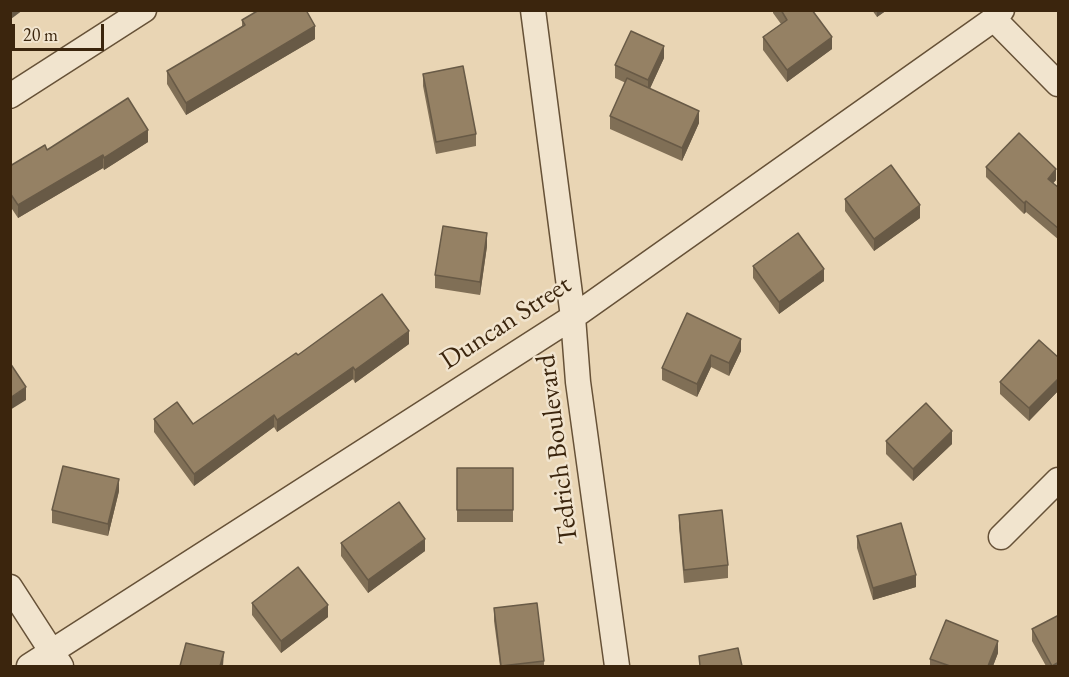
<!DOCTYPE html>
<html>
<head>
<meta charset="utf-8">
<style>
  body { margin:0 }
  #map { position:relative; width:1069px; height:677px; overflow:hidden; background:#e9d5b4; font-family:"EB Garamond",serif }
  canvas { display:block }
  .frame { position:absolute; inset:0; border:12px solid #3b250d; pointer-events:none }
  .scale { position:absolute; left:12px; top:24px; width:92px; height:27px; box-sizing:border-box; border:3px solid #3b250d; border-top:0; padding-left:8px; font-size:18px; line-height:21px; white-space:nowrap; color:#3b250d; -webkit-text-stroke:4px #f1e4ce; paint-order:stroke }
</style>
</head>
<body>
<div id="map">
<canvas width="1069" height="677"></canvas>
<div class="frame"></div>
<div class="scale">20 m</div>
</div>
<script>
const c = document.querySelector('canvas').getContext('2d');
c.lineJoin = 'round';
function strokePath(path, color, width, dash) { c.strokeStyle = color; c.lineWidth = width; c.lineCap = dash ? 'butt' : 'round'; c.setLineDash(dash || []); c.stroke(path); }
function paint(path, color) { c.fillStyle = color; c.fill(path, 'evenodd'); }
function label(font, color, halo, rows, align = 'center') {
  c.font = font + ' "EB Garamond",serif'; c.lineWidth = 5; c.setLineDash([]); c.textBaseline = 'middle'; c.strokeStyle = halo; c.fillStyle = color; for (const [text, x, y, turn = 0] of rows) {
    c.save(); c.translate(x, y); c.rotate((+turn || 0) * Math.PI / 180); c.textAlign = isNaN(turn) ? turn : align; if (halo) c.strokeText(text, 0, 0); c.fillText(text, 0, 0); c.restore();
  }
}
const minor = new Path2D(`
  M533,10L573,317L578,382L617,666
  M994,19L1058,84
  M10,96L144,10
  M1001,537L1058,480
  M10,587L61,666
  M29,666L573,317L994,19L1002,10`);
const wall = new Path2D(`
  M773,10H812L832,49L787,82L763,50V37L781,24L773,13Z
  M872,10H887L877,17Z
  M242,20L315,39L186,115L167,84V71L242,27Z
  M664,58L650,88L699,123L682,161L610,129V116L626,83L615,78V65Z
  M423,74L476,134V146L436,154L423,86Z
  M148,142L104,170L103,168L18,218L10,206V166L47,150Z
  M986,167L1056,180L1053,183L1059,188V240L1026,212L1024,214L986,177Z
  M845,199L920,218L874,251L845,211Z
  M487,246L480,295L435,288V275Z
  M753,266L824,281L779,314L753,278Z
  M687,313L741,351L729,376L711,367L697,397L662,380V368Z
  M409,344L355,383L353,379L277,432L274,427L194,486L154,432V419L193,424L298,355Z
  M1059,358V390L1029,421L1000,394V382Z
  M886,441L952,444L913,481L886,454Z
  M457,468H513V522H457Z
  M119,491L108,536L52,523V510Z
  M679,515L728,565V578L684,583L679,527Z
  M857,536L916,587L873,600L857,548Z
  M341,543L425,551L368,593L341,556Z
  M252,603L328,617L281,653L252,615Z
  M494,608L544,661V666H500L494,621Z
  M1032,629L1059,666H1046L1032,641Z
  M998,653L993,666H930V659Z`);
const shadedWall = new Path2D(`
  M11,10H23L11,19Z
  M877,10H887L877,17Z
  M315,26V39L186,115V103Z
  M832,37V49L787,82V70Z
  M664,46V58L648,93V80Z
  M699,111V123L682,161V148Z
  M148,130V142L104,170V158Z
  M103,155V168L18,218V205Z
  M1056,169V180L1048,189V179Z
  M1026,201V212L1024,214V203Z
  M920,205V218L874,251V239Z
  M487,233V246L480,295V282Z
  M824,269V281L779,314V302Z
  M409,331V344L355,383V370Z
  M741,339V351L729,376V363Z
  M711,355V367L697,397V384Z
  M353,367V379L277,432V420Z
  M1059,378V390L1029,421V408Z
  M26,387V400L10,410V398Z
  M274,415V427L194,486V474Z
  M952,431V444L913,481V469Z
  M119,479V491L108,536V524Z
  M425,539V551L368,593V580Z
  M916,575V587L873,600V588Z
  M328,605V617L281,653V641Z
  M998,641V653L993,666H988Z
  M224,652L223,666H220Z
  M1059,662V666H1052Z`);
const building = new Path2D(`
  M259,10H306L315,26L186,103L167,71L245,25L242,20Z
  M781,10H812L832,37L787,70L763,37L787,20Z
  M631,31L664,46L648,80L615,65Z
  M463,66L476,134L436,142L423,74Z
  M627,78L699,111L682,148L610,116Z
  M128,98L148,130L104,158L103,155L18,205L10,193V166L45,145L47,150Z
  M1019,133L1056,169L1048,179L1059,188V229L1026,201L1024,203L986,167Z
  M891,165L920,205L874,239L845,199Z
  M443,226L487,233L480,282L435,275Z
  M798,233L824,269L779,302L753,266Z
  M382,294L409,331L355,370L353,367L277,420L274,415L194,474L154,419L177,402L193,424L296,353L298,355Z
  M687,313L741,339L729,363L711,355L697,384L662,368Z
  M1039,340L1059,358V378L1029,408L1000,382Z
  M10,363L26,387L10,398Z
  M926,403L952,431L913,469L886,441Z
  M63,466L119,479L108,524L52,510Z
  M457,468H513V510H457Z
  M399,502L425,539L368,580L341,543Z
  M722,510L728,565L684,570L679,515Z
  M901,523L916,575L873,588L857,536Z
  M298,567L328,605L281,641L252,603Z
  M537,603L544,661L501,666L494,608Z
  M1059,615V662L1052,666L1032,629Z
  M946,620L998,641L988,666H950L930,659Z
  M186,643L224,652L220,666H180Z
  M738,648L742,666H700L699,656Z`);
const streetNames = [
  ["Duncan Street",506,323,-33],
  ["Tedrich Boulevard",558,449,-97]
];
strokePath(minor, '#665137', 27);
strokePath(minor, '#f1e4ce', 24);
paint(wall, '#806f56');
paint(shadedWall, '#685a46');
paint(building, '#958164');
strokePath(building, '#685a46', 1.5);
label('27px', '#3b250d', '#f1e4ce', streetNames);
</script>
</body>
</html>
